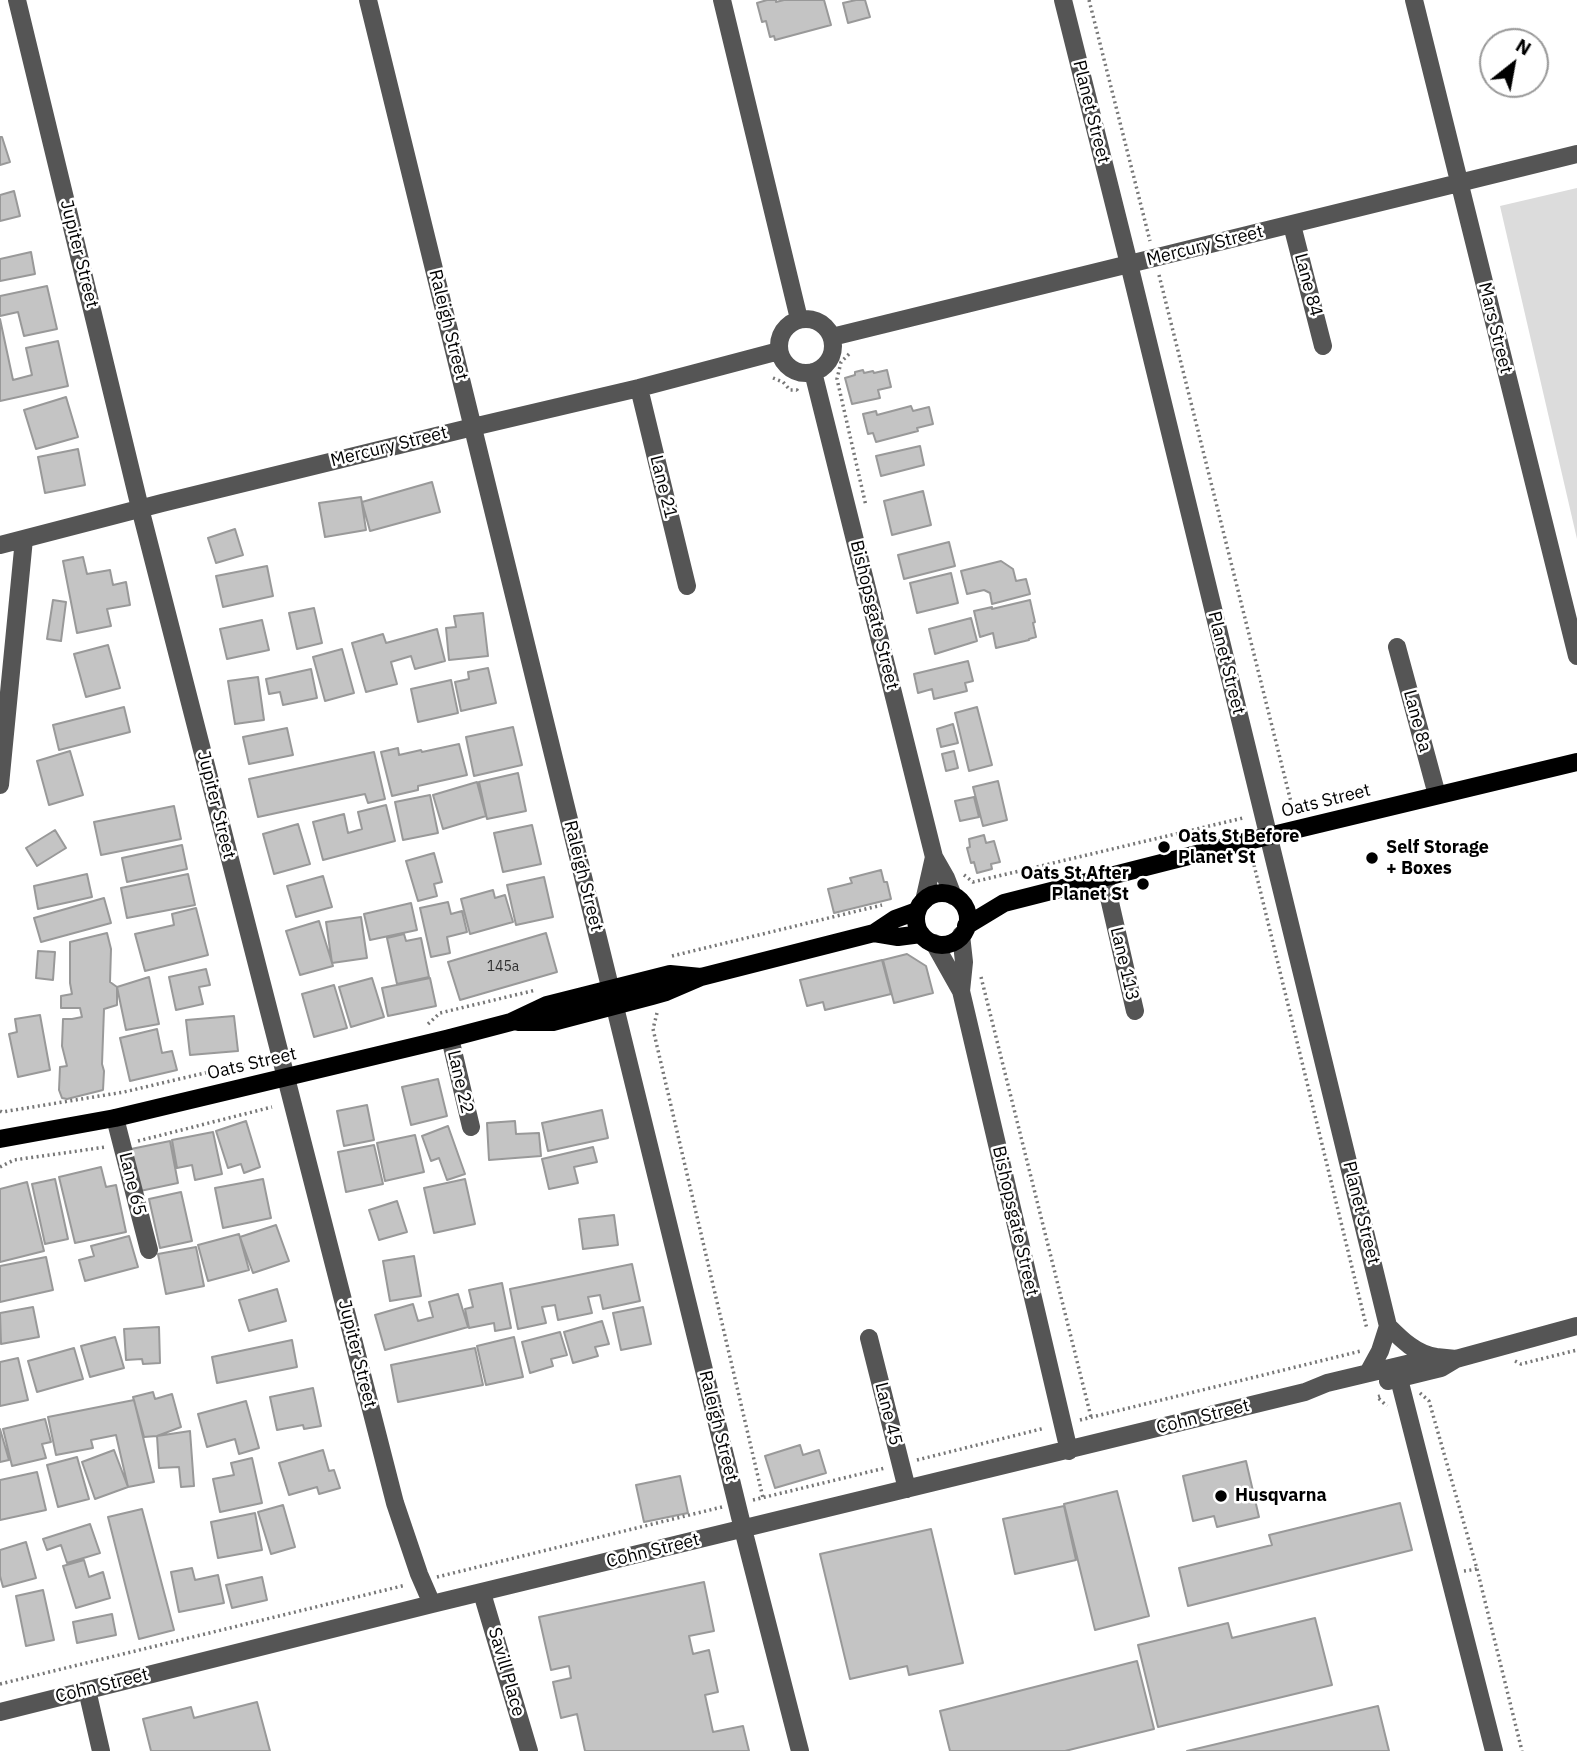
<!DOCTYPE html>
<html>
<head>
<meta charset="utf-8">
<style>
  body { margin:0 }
  #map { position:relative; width:1577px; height:1751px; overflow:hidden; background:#fff; font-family:"IBM Plex Sans",sans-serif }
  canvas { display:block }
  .north { position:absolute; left:1479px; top:28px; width:70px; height:70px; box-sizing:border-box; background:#fff; border:2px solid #999; border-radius:50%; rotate:31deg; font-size:19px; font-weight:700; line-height:28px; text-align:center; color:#000 }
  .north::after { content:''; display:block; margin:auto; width:24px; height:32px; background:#000; clip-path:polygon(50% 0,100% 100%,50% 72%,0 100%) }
</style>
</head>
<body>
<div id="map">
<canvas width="1577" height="1751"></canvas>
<div class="north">N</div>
</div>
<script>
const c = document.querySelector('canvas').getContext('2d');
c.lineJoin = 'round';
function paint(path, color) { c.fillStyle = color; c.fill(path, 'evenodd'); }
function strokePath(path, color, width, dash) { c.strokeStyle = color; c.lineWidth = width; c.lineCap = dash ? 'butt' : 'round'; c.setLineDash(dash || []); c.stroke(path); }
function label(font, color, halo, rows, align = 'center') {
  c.font = font + ' "IBM Plex Sans",sans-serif'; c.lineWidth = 5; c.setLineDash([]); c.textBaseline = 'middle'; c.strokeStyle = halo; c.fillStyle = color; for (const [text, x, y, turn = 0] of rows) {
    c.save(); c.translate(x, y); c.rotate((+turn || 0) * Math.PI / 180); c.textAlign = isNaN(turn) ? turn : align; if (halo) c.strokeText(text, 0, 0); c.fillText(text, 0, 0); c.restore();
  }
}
const green = new Path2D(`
  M1577,188V539L1500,206Z`);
const building = new Path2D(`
  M767,0H776V2L784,0H824L831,25L775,40L774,36L770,37L766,21L762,22L757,3Z
  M856,0H865L870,17L848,23L843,3Z
  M0,137H2L10,162L0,165Z
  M14,191L20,216L0,221V195Z
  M31,252L35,274L0,281V259Z
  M47,286L57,329L24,336L18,312L0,316V296Z
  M0,319L13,380L32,375L26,348L58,341L68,386L0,401Z
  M863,370L864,373L873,371L874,373L887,370L891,387L878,390L880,398L852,404L845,378L855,375V372Z
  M66,397L78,437L36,449L24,410Z
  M911,406L913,411L929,407L933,424L917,428L918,431L876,442L873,433L868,434L863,414L876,411L877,415Z
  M920,446L924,465L881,476L876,456Z
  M78,449L85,485L45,493L38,457Z
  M432,482L440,512L370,531L362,502Z
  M923,491L931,525L892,535L884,501Z
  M361,497L366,530L325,537L319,503Z
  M235,529L243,555L216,563L208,538Z
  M949,542L955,566L904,579L898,555Z
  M83,557L87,574L110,570L113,585L126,582L130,605L107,609L111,626L77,633L63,561Z
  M1001,561L1013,569L1016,581L1026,579L1030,594L992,604L990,593L984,590L967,594L961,571Z
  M267,566L273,596L223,607L216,576Z
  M951,573L958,603L917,613L910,583Z
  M53,600L66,602L61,641L47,639Z
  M1030,600L1035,622L1033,623L1036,637L1029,639V640L996,648L993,633L980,637L974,611L992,607V609Z
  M314,608L322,643L297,649L289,613Z
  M483,613L488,656L449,660L446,628L456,627L454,616Z
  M971,618L977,641L935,654L929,629Z
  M262,620L269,650L227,659L220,629Z
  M437,629L445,661L415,669L411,656L391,662L397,684L366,692L352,643L383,634L386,643Z
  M108,645L120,688L86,697L74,654Z
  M342,649L354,693L325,701L313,657Z
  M968,661L973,681L965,683L967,691L934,699L932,689L918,693L914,674Z
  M488,668L496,703L461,711L455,682L469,679L468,672Z
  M311,669L317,698L283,705L280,692L269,694L266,679Z
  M258,677L264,720L235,724L228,681Z
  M451,680L458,713L418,722L411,689Z
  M124,707L130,732L59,750L53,725Z
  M977,707L992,765L969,771L955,713Z
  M953,724L958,743L941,747L937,729Z
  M513,727L522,765L474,776L466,737Z
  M287,728L293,755L249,764L243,737Z
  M459,744L467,775L418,786V790L392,796L381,752L398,748L399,755L421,750L422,752Z
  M70,751L83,795L49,805L37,761Z
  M954,751L958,768L946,771L942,754Z
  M374,752L385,799L368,803L365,794L258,817L249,779Z
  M518,773L526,811L487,819L479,782Z
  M998,781L1007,820L983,826L973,787Z
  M477,782L486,816L443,829L433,795Z
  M430,795L438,833L403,840L395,802Z
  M974,797L979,817L960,821L955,801Z
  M386,805L395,841L323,860L313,822L344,814L348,833L362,829L358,812Z
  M174,806L181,839L101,855L94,822Z
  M298,824L310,864L274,874L263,834Z
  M532,825L541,864L503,872L494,833Z
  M55,830L66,848L37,866L26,848Z
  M984,835L986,843L994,841L1000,862L991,864L992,869L977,873L974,862L971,863L967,848L970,847L969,839Z
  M182,845L187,869L127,882L122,858Z
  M434,853L442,882L434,884L437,896L418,901L406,861Z
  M881,870L884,882H887L891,899L834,913L828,889L852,883L850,878Z
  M87,874L92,897L38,909L34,886Z
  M188,874L195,905L127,918L121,888Z
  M323,876L332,907L296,917L287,886Z
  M544,877L553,917L516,925L507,885Z
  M493,890L495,898L505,895L513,922L470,934L461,899Z
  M104,898L111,923L41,942L34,918Z
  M448,902L451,914L462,911L467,932L447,937L450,953L431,957L420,908Z
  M411,903L417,930L370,940L364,914Z
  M196,908L208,955L145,971L135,934L174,925L172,914Z
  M361,917L367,958L332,963L326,922Z
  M319,921L333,966L300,975L286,931Z
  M107,933L111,949L110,982L117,987V1005L104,1009L102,1064L104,1071L103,1090L67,1099L62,1098L59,1090L60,1067L67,1066L62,1046L63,1019H72L82,1017L80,1008H61V996L72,994L70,983V942Z
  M546,933L557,972L460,1000L448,962Z
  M404,934L406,941L421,938L429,977L397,984L387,938Z
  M38,951L55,952L53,980L36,978Z
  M907,954L926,966L933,993L894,1003L883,960Z
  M882,960L891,994L825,1010L823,1002L807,1006L800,980Z
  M206,969L210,985L199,987L203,1004L176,1010L169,977Z
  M149,977L159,1024L126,1030L117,987Z
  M372,978L384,1017L351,1027L339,987Z
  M430,978L436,1006L388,1016L382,988Z
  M334,985L347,1028L314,1037L302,994Z
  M40,1015L50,1070L18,1077L9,1034L17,1032L15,1019Z
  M234,1016L238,1051L190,1055L186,1020Z
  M157,1029L162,1053L172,1051L177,1070L130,1081L120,1038Z
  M438,1079L447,1116L411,1125L402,1087Z
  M367,1105L374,1140L344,1146L337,1111Z
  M602,1110L608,1138L548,1151L542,1123Z
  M246,1121L260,1167L244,1173L241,1164L228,1168L216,1131Z
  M515,1121L516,1134L539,1133L541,1156L489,1160L487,1123Z
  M448,1126L465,1174L447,1180L439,1158L431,1161L422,1136Z
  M213,1132L222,1174L195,1180L192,1165L177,1168L172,1140Z
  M415,1135L424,1172L385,1181L377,1143Z
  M170,1141L178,1183L140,1191L131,1149Z
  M374,1145L383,1184L346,1192L338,1152Z
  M593,1147L597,1162L574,1167L578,1183L549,1189L542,1159Z
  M101,1167L106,1187L116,1185L126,1232L75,1243L59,1177Z
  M55,1179L68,1239L45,1244L32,1184Z
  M263,1179L271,1218L223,1228L215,1188Z
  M465,1179L475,1224L434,1233L424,1188Z
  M27,1182L44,1251L0,1262V1189Z
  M181,1192L192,1241L160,1248L149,1199Z
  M397,1201L407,1232L379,1240L369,1210Z
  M614,1215L618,1245L583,1249L579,1219Z
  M276,1225L289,1261L253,1273L240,1237Z
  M239,1234L249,1270L208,1281L198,1245Z
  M129,1236L138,1267L85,1281L79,1260L94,1256L91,1246Z
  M196,1247L204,1286L166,1294L158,1254Z
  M414,1256L421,1296L390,1301L383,1261Z
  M46,1257L53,1290L0,1302V1266Z
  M632,1264L640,1301L603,1309L600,1295L588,1297L592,1313L558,1320L555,1305L542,1307L546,1323L518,1329L510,1289Z
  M502,1283L511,1328L495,1331L494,1323L469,1328L465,1309L473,1307L469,1290Z
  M277,1289L286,1321L249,1331L239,1300Z
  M458,1294L468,1327L385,1350L375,1315L413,1304L418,1321L433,1317L429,1302Z
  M33,1307L39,1337L1,1344L0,1313Z
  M643,1307L651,1344L621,1350L613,1313Z
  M602,1321L609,1344L595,1347L598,1356L573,1363L564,1332Z
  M159,1327L160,1363L143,1364L142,1359L126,1360L124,1329Z
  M560,1332L567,1355L551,1359L553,1366L530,1373L522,1342Z
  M115,1337L124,1368L90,1377L81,1346Z
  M514,1337L523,1377L486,1385L477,1346Z
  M292,1340L297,1367L217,1383L212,1357Z
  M74,1348L83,1379L37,1392L28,1361Z
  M475,1348L483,1385L398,1402L391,1365Z
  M18,1358L28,1400L0,1406V1362Z
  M313,1388L321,1426L304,1429L303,1425L277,1430L270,1397Z
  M153,1392L155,1399L172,1394L181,1427L157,1436L144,1437L133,1397Z
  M134,1400L154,1482L128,1487L116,1435L91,1440L93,1448L56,1455L48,1417Z
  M246,1401L259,1448L239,1454L235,1439L207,1447L198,1414Z
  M45,1419L51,1442L42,1444L46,1458L12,1466L3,1429Z
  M0,1429L9,1460L0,1462Z
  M190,1431L194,1486L181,1487L179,1467L159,1468L157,1436Z
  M800,1445L803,1455L819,1450L826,1473L775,1488L765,1456Z
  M114,1450L128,1487L95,1499L82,1462Z
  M323,1450L329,1471L334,1470L340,1488L319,1494L317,1487L289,1495L279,1463Z
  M77,1457L89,1499L58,1507L47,1465Z
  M252,1458L262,1503L220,1512L213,1479L234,1475L231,1463Z
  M1246,1461L1259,1517L1217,1527L1214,1516L1193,1521L1183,1476Z
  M37,1472L46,1510L0,1520V1480Z
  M680,1476L688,1513L644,1522L636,1485Z
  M1117,1491L1149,1616L1095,1630L1064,1504Z
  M1400,1503L1412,1550L1188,1606L1179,1568L1272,1545L1269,1535Z
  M283,1505L295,1547L271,1554L258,1512Z
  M1064,1506L1076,1560L1015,1574L1003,1519Z
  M142,1509L174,1630L139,1639L108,1517Z
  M255,1513L262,1550L218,1558L211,1522Z
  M90,1524L100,1553L67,1563L61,1545L47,1550L43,1539Z
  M931,1529L963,1663L909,1675L907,1666L850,1679L820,1554Z
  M26,1542L36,1578L3,1587L0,1576V1550Z
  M84,1560L89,1577L103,1572L110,1598L76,1608L63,1566Z
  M192,1568L195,1580L218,1575L224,1603L179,1612L171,1572Z
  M262,1577L267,1600L232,1608L226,1585Z
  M704,1582L714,1631L689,1636L693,1654L709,1650L718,1692L705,1695L713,1732L743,1726L749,1751H585L577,1714L561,1718L553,1682L571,1678L569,1666L551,1670L539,1617Z
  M43,1590L54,1640L26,1646L16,1596Z
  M112,1614L116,1635L77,1643L73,1622Z
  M1315,1618L1332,1685L1158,1727L1138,1645L1228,1623L1232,1638Z
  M1137,1661L1154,1729L1065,1751H950L940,1711Z
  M257,1702L270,1751H151L143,1719L191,1707L194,1718Z
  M1378,1706L1389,1751H1187Z`);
const path = new Path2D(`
  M1089,0L1150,241
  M1159,275L1293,810
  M849,354L841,362L837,379L866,506
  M773,378L783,382L790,390H797L799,393
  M1254,865L1367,1329
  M964,875L973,882L1243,818
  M672,956L882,905
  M981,977L1091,1417
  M657,1013L653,1029L763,1498
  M428,1024L440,1013L536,990
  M0,1111L2,1112L124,1092L264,1059
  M138,1141L272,1107
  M0,1167L14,1160L106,1147
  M1515,1361L1521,1364L1577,1350
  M1420,1393L1429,1401L1477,1569L1464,1571
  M1380,1396L1377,1397L1387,1406
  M1080,1420L1361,1351
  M917,1460L1045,1428
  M753,1500L885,1468
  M1477,1569L1522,1751
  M437,1577L722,1507
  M0,1684L406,1585`);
const minor = new Path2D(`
  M17,0L140,508L395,1503L419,1574L432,1604
  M368,0L743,1529L800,1751
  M722,0L799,319
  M1063,0L1129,264L1388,1326L1380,1351L1368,1373
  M1414,0L1577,656
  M1292,225L1323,346
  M779 346a27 27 0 1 1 54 0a27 27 0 1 1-54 0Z
  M832,337L1577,154
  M813,372L934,857L946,878L953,896
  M639,388L687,586
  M0,545L162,503L473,427L639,388L779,351
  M1397,647L1437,795
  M0,785L24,539
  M1104,876L1135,1011
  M924,901L934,857
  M934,943L961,991L1069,1451
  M961,991L964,962L961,935
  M450,1038L471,1127
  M115,1118L149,1250
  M1388,1326C1402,1340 1416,1354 1436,1357
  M869,1338L907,1489
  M1399,1379L1494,1751
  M1388,1381L1441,1368L1456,1359L1577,1326
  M482,1593L529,1751
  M87,1690L101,1751
  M0,1712L432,1604L1305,1392L1327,1383L1436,1357L1456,1359`);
const major = new Path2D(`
  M916 919a26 26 0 1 1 52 0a26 26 0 1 1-52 0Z
  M966,926L1004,903L1248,841L1577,762
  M874,933L898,937L921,934
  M518,1022H553L652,996L666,992L701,977L874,933L895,919L917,911
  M0,1139L115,1118L450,1038L511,1022L547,1005L670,974L701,977`);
const markers = [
  [1164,847,7,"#000"],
  [1372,858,7,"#000"],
  [1143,884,7,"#000"],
  [1221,1496,7,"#000"]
];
const numberNames = [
  ["145a",503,967]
];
const streetNames = [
  ["Planet Street",1091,112,76],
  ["Mercury Street",1205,246,-14],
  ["Jupiter Street",79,254,76],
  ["Lane 84",1308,285,75],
  ["Raleigh Street",448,325,76],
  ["Mars Street",1495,328,76],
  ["Mercury Street",389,447,-14],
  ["Lane 21",663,487,76],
  ["Bishopsgate Street",874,615,76],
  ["Planet Street",1226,663,76],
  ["Lane 8a",1417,721,75],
  ["Oats Street",1326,801,-14],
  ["Jupiter Street",216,805,76],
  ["Raleigh Street",583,876,76],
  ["Lane 113",1124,964,77],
  ["Oats Street",252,1064,-13],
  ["Lane 22",460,1082,77],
  ["Lane 65",132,1184,76],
  ["Planet Street",1361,1213,76],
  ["Bishopsgate Street",1015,1221,77],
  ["Jupiter Street",357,1354,76],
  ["Lane 45",888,1414,76],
  ["Cohn Street",1203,1417,-14],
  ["Raleigh Street",718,1426,76],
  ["Cohn Street",653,1551,-14],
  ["Savill Place",506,1672,74],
  ["Cohn Street",102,1686,-14]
];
const poiNames = [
  ["Oats St Before",1178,837],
  ["Planet St",1178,858],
  ["Self Storage",1386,848],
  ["+ Boxes",1386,869],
  ["Oats St After",1129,874,"right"],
  ["Planet St",1129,895,"right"],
  ["Husqvarna",1235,1496]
];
paint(green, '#dcdcdc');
paint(building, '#c4c4c4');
strokePath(building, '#999', 2);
strokePath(path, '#777', 3.5, [2, 3.5]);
strokePath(minor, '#555', 18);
strokePath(major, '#000', 18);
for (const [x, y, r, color] of markers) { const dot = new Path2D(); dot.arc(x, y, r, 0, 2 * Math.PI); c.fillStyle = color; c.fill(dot); strokePath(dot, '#fff', 2.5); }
label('14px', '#313131', null, numberNames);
label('18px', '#000', '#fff', streetNames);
label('bold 18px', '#000', '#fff', poiNames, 'left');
</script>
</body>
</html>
